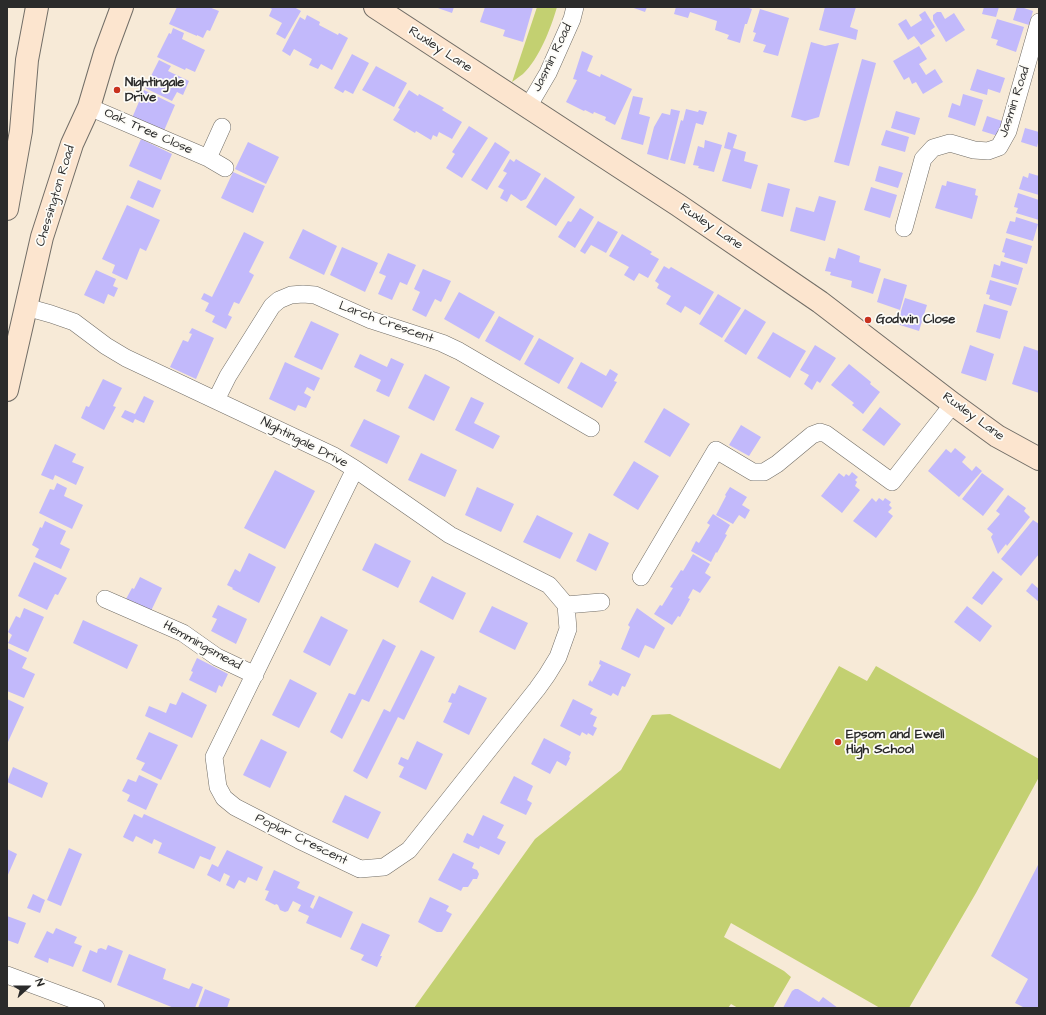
<!DOCTYPE html>
<html>
<head>
<meta charset="utf-8">
<style>
  body { margin:0 }
  #map { position:relative; width:1046px; height:1015px; overflow:hidden; background:#f7ead7; font-family:"Architects Daughter",sans-serif }
  canvas { display:block }
  .frame { position:absolute; inset:0; border:8px solid #2b2b2b; pointer-events:none }
  .north { position:absolute; left:8px; top:967px; width:40px; height:40px; -webkit-text-stroke:3px #fdfcf7; paint-order:stroke; rotate:69deg; font-size:11px; font-weight:700; line-height:16px; text-align:center; color:#2b2b2b }
  .north::after { content:''; display:block; margin:auto; width:14px; height:18px; background:#2b2b2b; clip-path:polygon(50% 0,100% 100%,50% 72%,0 100%) }
</style>
</head>
<body>
<div id="map">
<canvas width="1046" height="1015"></canvas>
<div class="frame"></div>
<div class="north">N</div>
</div>
<script>
const c = document.querySelector('canvas').getContext('2d');
c.lineJoin = 'round';
function paint(path, color) { c.fillStyle = color; c.fill(path, 'evenodd'); }
function strokePath(path, color, width, dash) { c.strokeStyle = color; c.lineWidth = width; c.lineCap = dash ? 'butt' : 'round'; c.setLineDash(dash || []); c.stroke(path); }
function label(font, color, halo, rows, align = 'center') {
  c.font = font + ' "Architects Daughter",sans-serif'; c.lineWidth = 3.5; c.setLineDash([]); c.textBaseline = 'middle'; c.strokeStyle = halo; c.fillStyle = color; for (const [text, x, y, turn = 0] of rows) {
    c.save(); c.translate(x, y); c.rotate((+turn || 0) * Math.PI / 180); c.textAlign = isNaN(turn) ? turn : align; if (halo) c.strokeText(text, 0, 0); c.fillText(text, 0, 0); c.restore();
  }
}
const green = new Path2D(`
  M537,7H557C551,28 539,59 523,74C519,77 516,79 512,82Z
  M839,666L867,681L876,666L1039,759V777L976,893L909,1008H880L731,923L724,937L784,971L791,977L773,1008H738L731,1004L728,1008H414L535,839L621,770L652,715L670,714L780,769Z`);
const building = new Path2D(`
  M177,7H209L219,11L210,31L207,30L203,38L197,35V36L169,24Z
  M268,7H294L301,11L285,39L276,34L282,23L269,16L272,9Z
  M435,7H454L452,13Z
  M485,7H533L523,42L503,36L505,30L480,22Z
  M631,7H647L645,12Z
  M676,7H746L752,9L747,24H745L740,43L727,39L729,35L715,30L717,21L690,12L688,18L674,14Z
  M825,7H856L850,27L858,30L856,40L819,30Z
  M984,7H999L996,17L982,14Z
  M1017,7H1021L1033,11L1029,25L1013,20Z
  M760,9L789,18L778,56L763,52L766,45L753,41L756,33L753,32Z
  M925,11L935,27L931,30L935,36L921,45L914,36L908,40L898,24L906,19L911,27L922,20L919,15Z
  M937,12H941L945,19L954,13L965,30L946,42L933,20V15Z
  M307,15L320,22L319,25L338,35L339,33L348,38L332,70L321,64L318,69L309,65L312,59L294,49L290,56L282,51L300,17L305,20Z
  M997,19L1024,27L1016,52L996,45L998,40L991,38Z
  M173,28L184,33L182,39L205,50L195,72L186,68L185,70L157,57L169,33L171,34Z
  M811,42L825,46L839,43L819,117L805,121L791,117Z
  M919,46L927,59L919,64L926,75L935,69L943,82L923,94L916,82L912,84L909,77L904,80L893,61Z
  M582,51L593,56L587,71L600,77L601,74L632,89L615,125L605,120L606,117L594,112L593,114L585,110L584,111L566,102L577,80L573,79Z
  M352,54L369,63L353,94L345,90L343,93L334,88Z
  M862,59L876,63L849,166L834,162Z
  M159,60L171,66L168,71L189,81L183,95L177,92L172,101L145,88Z
  M376,66L407,83L394,107L362,90Z
  M977,69L1005,78L1000,93L988,89L987,95L970,90Z
  M144,90L175,105L163,133L132,118Z
  M409,90L418,96L419,94L444,108L442,110L462,122L452,139L439,132L437,137L433,135L431,140L416,131L415,133L393,120L400,109L398,108Z
  M963,94L983,100L975,126L948,117L952,103L960,106Z
  M633,96L643,98L639,114L650,117L643,145L621,139Z
  M671,109L680,111L668,160L647,154L654,127L662,113L670,115Z
  M686,109L698,112L699,110L707,112L703,125L696,123L685,164L670,160L681,120L683,121Z
  M896,111L920,118L915,135L891,128Z
  M987,116L1002,121L998,136L982,131Z
  M469,126L488,138L462,178L446,168L455,154L452,152Z
  M1025,128L1039,132V139L1037,147L1021,142Z
  M886,130L909,137L905,152L881,145Z
  M728,132L737,135L733,148L746,152L744,161L758,165L751,189L722,181L731,150L724,148Z
  M141,139L172,154L161,180L129,166Z
  M705,140L722,145L714,172L698,168L699,166L693,165L698,146L704,148Z
  M248,142L279,157L266,184L235,169Z
  M495,142L510,152L487,190L471,180Z
  M510,159L514,162L516,159L541,174L526,199L521,201L511,194L507,202L500,198L504,190L498,187L507,173L503,171Z
  M879,166L903,173L898,188L875,181Z
  M233,172L265,186L253,213L221,198Z
  M1029,173L1039,176V195L1019,189L1023,176L1028,178Z
  M545,177L575,197L556,226L526,207Z
  M138,180L161,190L153,208L130,198Z
  M947,181L976,189L975,195L978,196L972,219L935,208L942,185L946,186Z
  M768,183L790,189L783,217L761,211Z
  M871,187L897,195L890,218L864,210Z
  M1018,193L1039,200V220L1016,213L1018,208L1014,207Z
  M819,196L836,201L825,241L790,231L796,207L814,212Z
  M127,205L160,220L146,251L140,248L127,280L112,273L115,265L102,259Z
  M580,208L594,217L575,248L558,237L568,221L571,222Z
  M1016,217L1038,224L1033,241L1006,233L1010,221L1015,222Z
  M598,221L618,232L606,253L591,245L585,254L580,251Z
  M303,229L337,246L324,275L289,258Z
  M244,232L264,242L249,272L254,275L247,289L239,304L234,302L228,315L232,317L226,329L212,322L215,316L205,311L209,303L201,299L204,293L212,297Z
  M622,234L652,252L650,254L659,259L648,278L639,273L634,281L624,275L629,267L609,256Z
  M1006,238L1032,246L1027,264L1004,257L1005,253L1002,252Z
  M342,247L378,263L365,292L330,275Z
  M838,248L860,256L859,262L881,269L873,294L851,287L852,281L830,275L831,272L825,271L829,257L835,259Z
  M388,253L416,265L407,285L400,282L392,300L378,294L386,276L379,273Z
  M1001,261L1023,268L1018,285L991,277L994,264L1000,266Z
  M664,266L669,269L671,267L714,292L700,315L685,306L681,313L666,304L671,296L657,288L659,284L655,281Z
  M423,269L451,281L441,302L435,299L426,317L412,310L420,292L414,289Z
  M96,270L116,279L113,286L118,288L114,297L108,294L104,304L84,295Z
  M884,278L907,285L900,310L877,302Z
  M990,280L1017,288L1011,306L989,299L990,295L986,294Z
  M459,292L495,312L479,339L444,319Z
  M718,294L741,308L722,338L699,324Z
  M905,298L927,305L919,331L897,324Z
  M984,304L1008,311L1000,339L976,332Z
  M745,309L766,322L746,355L724,341Z
  M499,316L534,336L520,361L485,341Z
  M311,321L339,334L322,370L294,357Z
  M192,328L214,338L196,379L170,367L183,340L188,342L192,334L189,333Z
  M773,332L806,351L790,378L757,358Z
  M539,338L574,358L559,384L524,364Z
  M815,345L836,358L820,383L817,381L812,390L804,384L809,375L800,370Z
  M970,345L994,354L986,381L961,373Z
  M1024,346L1039,351V393L1012,384Z
  M360,354L387,367L391,358L404,364L389,397L376,391L381,380L354,367Z
  M285,362L320,378L314,391L307,387L304,393L311,397L306,408L298,405L295,411L269,399Z
  M581,362L606,376L610,369L618,374L614,381L617,382L602,408L567,388Z
  M849,364L871,382L870,384L880,392L863,414L852,405L854,403L831,385Z
  M425,374L450,387L434,421L408,408Z
  M103,379L122,388L113,406L116,407L104,430L81,418L86,406L89,407Z
  M144,396L154,401L144,423L135,419L133,423L121,417L125,410L135,414Z
  M471,397L484,403L474,423L500,436L493,449L455,430Z
  M880,407L901,424L884,446L862,430Z
  M664,408L690,424L670,457L644,442Z
  M364,419L400,436L387,464L350,446Z
  M741,425L761,437L749,456L729,445Z
  M55,444L76,454L72,462L84,467L76,485L55,475L53,480L41,475Z
  M955,448L966,457L962,462L972,471L976,466L982,471L959,497L928,471L946,449L951,453Z
  M421,453L457,470L445,497L408,480Z
  M634,461L659,476L638,510L613,495Z
  M275,470L315,491L285,549L244,528Z
  M852,472L858,477L855,480L857,482L855,486L860,490L842,513L821,496L839,473L844,477L846,474L849,476Z
  M982,473L1004,489L983,516L962,499Z
  M57,483L67,488L64,496L83,505L72,529L39,513L50,489L54,490Z
  M477,487L514,504L501,532L465,515Z
  M730,487L747,497L742,505L750,510L745,519L739,515L733,524L716,515L726,496L725,495Z
  M1008,495L1026,508L1024,511L1030,517L1007,546L1006,544L998,554L991,537L993,534L987,529L1000,514L996,511Z
  M872,498L876,502L879,498L883,501L885,498L891,502L889,505L892,508L888,512L893,516L876,538L853,521Z
  M713,514L730,525L725,534L727,535L717,553L716,552L711,562L691,551L696,541L699,543L710,525L707,523Z
  M537,515L573,533L560,559L523,542Z
  M1033,520L1039,524V554L1021,576L1001,559Z
  M45,521L66,531L60,544L70,549L61,569L35,557L39,549L32,545L40,527L42,528Z
  M589,533L609,543L596,571L576,561Z
  M375,543L411,561L398,588L362,570Z
  M249,553L276,567L259,603L232,589L233,588L227,585L235,569L240,572Z
  M693,554L710,564L705,573L711,577L700,593L693,589L688,598L690,599L680,617L678,616L672,625L654,614L660,605L662,606L673,588L670,587L676,578L681,570L683,571Z
  M34,562L67,578L58,595L55,594L47,610L18,596Z
  M993,571L1003,579L982,605L972,598Z
  M432,576L466,593L453,620L419,602Z
  M140,577L162,588L151,611L126,599L132,588L134,589Z
  M1032,583L1039,589V602L1026,591Z
  M218,605L247,619L236,644L211,631L217,619L212,617Z
  M492,606L528,623L515,650L479,632Z
  M967,606L992,626L980,642L954,622Z
  M24,608L44,617L28,652L8,643L12,635L8,632L16,616L20,618Z
  M637,608L665,628L654,649L645,645L639,658L621,649L630,627L628,625Z
  M321,616L348,630L330,666L303,652Z
  M83,620L138,645L127,669L73,643Z
  M383,639L396,646L369,702L362,699L342,739L330,732L349,693L355,695Z
  M7,648L27,658L22,668L35,674L24,698L7,691Z
  M421,650L435,657L404,720L398,717L367,779L353,771L384,709L390,712Z
  M197,658L228,674L222,687L219,685L216,693L189,680L193,672L191,671Z
  M600,660L631,674L625,687L622,686L618,696L613,693L611,696L588,685L590,680L592,682L601,665L599,664Z
  M290,679L317,693L299,728L272,715Z
  M459,685L487,698L469,735L443,722L452,703L448,702L452,693L455,694Z
  M182,692L207,705L192,738L145,716L149,706L166,713L170,703L176,705Z
  M7,699L24,707L8,742L7,741Z
  M573,699L593,709L590,714L597,717L593,726L597,728L593,736L588,733L587,735L582,732L580,736L560,726Z
  M149,732L178,745L161,780L141,770L145,763L136,759Z
  M544,738L571,752L569,757L570,758L566,766L557,761L550,774L531,764Z
  M261,739L287,752L270,788L243,775Z
  M417,741L443,754L426,790L399,777L404,767L398,764L401,757L408,760Z
  M13,767L48,783L42,798L7,782Z
  M139,775L158,784L146,810L127,801L130,795L122,791L128,779L136,782Z
  M514,776L533,786L527,800L532,803L526,815L500,803Z
  M345,795L381,812L368,839L332,822Z
  M134,814L142,818L144,814L216,847L210,860L200,856L194,869L158,853L162,843L154,839L152,844L136,836L133,842L123,837Z
  M483,815L504,825L497,838L506,842L499,855L480,846L479,849L463,842L467,833L473,836Z
  M69,848L82,854L61,906L47,900Z
  M7,849L17,854L7,877Z
  M227,850L263,867L257,881L248,877L245,883L239,880L234,889L226,885L230,876L224,873L220,882L207,875L212,864L218,867Z
  M453,853L474,863L472,868L477,870L479,874L477,879H473L468,887H463L461,891L438,880Z
  M1039,863V1008H1025L1015,1003L1028,979L991,956Z
  M274,870L300,882L297,888L315,896L310,907L313,909L319,896L353,912L341,938L306,923L309,916L298,911L301,905L293,901L288,911L285,912L280,910L278,905L276,904L275,905L265,900L269,891L265,890Z
  M33,894L45,900L40,913L27,908Z
  M430,897L449,906L446,911L452,914L442,932H437L418,922Z
  M7,916L26,923L18,944L7,940Z
  M362,923L390,935L380,956H382L377,967L361,960L364,955L350,949Z
  M56,928L77,937L74,943L82,946L73,967L49,958L48,963L34,957L47,931L53,934Z
  M108,945L123,951L111,983L82,971L90,950L97,953L98,949L101,948L106,950Z
  M129,954L166,969L163,979L189,989L192,983L203,987L195,1008H174L117,985Z
  M205,989L230,999L227,1008H198Z
  M795,989H798L819,1002L823,997L838,1008H783L792,991Z`);
const minor = new Path2D(`
  M89,107L208,158L225,168
  M528,107L548,73L572,19L575,7
  M208,158L222,127
  M904,228L923,159L933,148L950,143L974,150L988,151L999,147L1008,131L1039,22
  M26,307L51,314L74,322L106,346L126,358L334,456L355,469L450,535L549,585L566,605
  M216,400L228,376L272,306L279,300L291,295L303,294L315,295L371,320L442,343L459,351L591,428
  M355,469L214,757L218,787L224,798L235,807L299,840L360,869L384,867L409,850L537,689L547,675L558,657L568,629L566,605
  M641,577L716,450L753,472H764L777,464L812,435L820,432L826,434L892,482L953,404
  M105,599L183,633L217,657L255,675
  M566,605L601,602
  M7,975L96,1008`);
const secondary = new Path2D(`
  M375,7L678,205L820,302L953,404L997,436L1039,459
  M7,209L21,131L27,60L37,7
  M7,390L26,307L42,237L72,144L89,107L105,53L122,7`);
const markers = [
  [117,90,4,"#c8321e"],
  [868,320,4,"#c8321e"],
  [838,742,4,"#c8321e"]
];
const streetNames = [
  ["Ruxley Lane",440,50,33],
  ["Jasmin Road",553,58,-64],
  ["Jasmin Road",1015,102,-72],
  ["Oak Tree Close",148,132,24],
  ["Chessington Road",56,196,-73],
  ["Ruxley Lane",711,227,34],
  ["Larch Crescent",386,323,20],
  ["Ruxley Lane",973,417,36],
  ["Nightingale Drive",304,443,27],
  ["Hemmingsmead",202,646,29],
  ["Poplar Crescent",301,840,26]
];
const poiNames = [
  ["Nightingale",125,83],
  ["Drive",125,98],
  ["Godwin Close",876,320],
  ["Epsom and Ewell",846,735],
  ["High School",846,750]
];
paint(green, '#c3d071');
paint(building, '#c2b9fb');
strokePath(minor, '#726e67', 18);
strokePath(secondary, '#726e67', 24);
strokePath(minor, '#fff', 17);
strokePath(secondary, '#fce5cf', 22);
for (const [x, y, r, color] of markers) { const dot = new Path2D(); dot.arc(x, y, r, 0, 2 * Math.PI); c.fillStyle = color; c.fill(dot); strokePath(dot, '#fdfcf7', 1.5); }
label('13px', '#2b2b2b', '#fdfcf7', streetNames);
label('bold 13px', '#2b2b2b', '#fdfcf7', poiNames, 'left');
</script>
</body>
</html>
